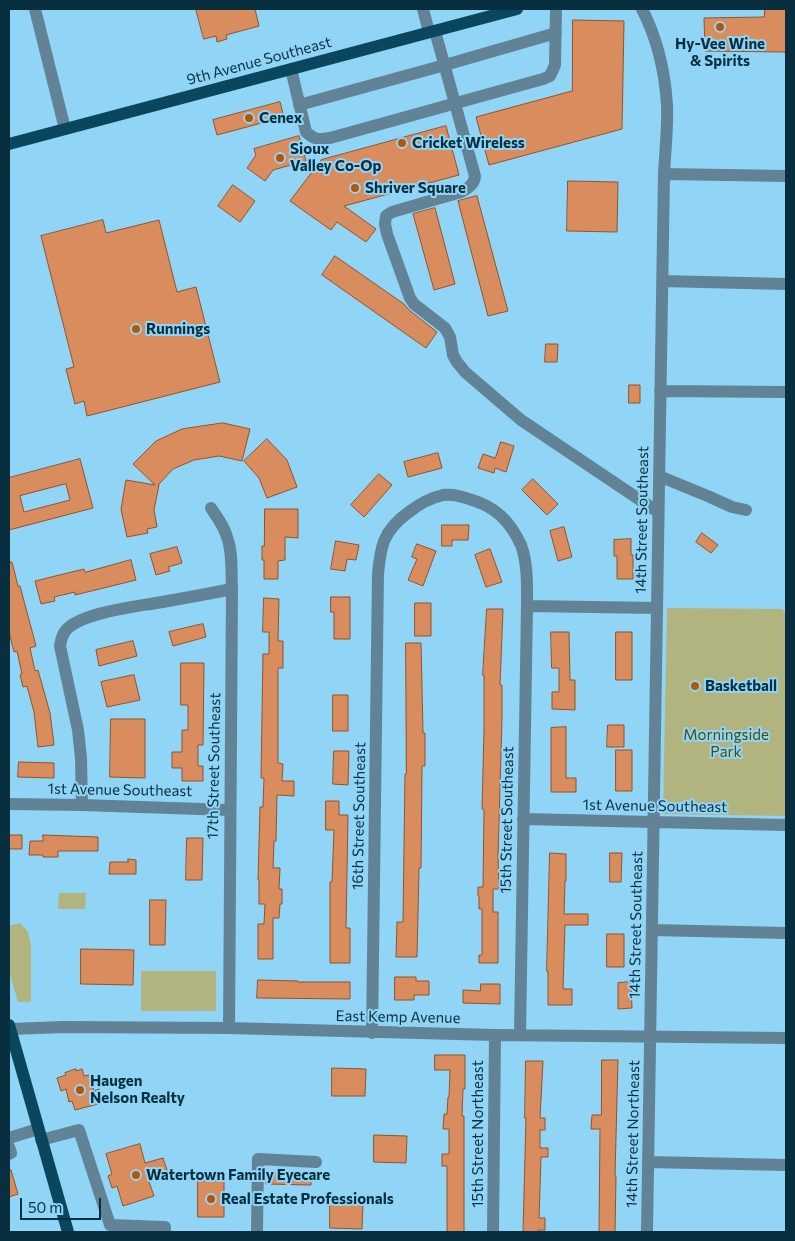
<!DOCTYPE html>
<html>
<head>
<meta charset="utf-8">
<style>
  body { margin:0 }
  #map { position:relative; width:795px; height:1241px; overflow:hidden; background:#90d4f6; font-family:Commissioner,sans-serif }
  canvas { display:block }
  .frame { position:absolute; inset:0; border:10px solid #072f3f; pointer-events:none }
  .scale { position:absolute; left:20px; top:1198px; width:81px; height:22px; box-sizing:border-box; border:2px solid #072f3f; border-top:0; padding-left:6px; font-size:15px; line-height:18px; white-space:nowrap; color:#072f3f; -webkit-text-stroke:4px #90d4f6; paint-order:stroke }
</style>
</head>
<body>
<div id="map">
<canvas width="795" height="1241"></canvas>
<div class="frame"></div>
<div class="scale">50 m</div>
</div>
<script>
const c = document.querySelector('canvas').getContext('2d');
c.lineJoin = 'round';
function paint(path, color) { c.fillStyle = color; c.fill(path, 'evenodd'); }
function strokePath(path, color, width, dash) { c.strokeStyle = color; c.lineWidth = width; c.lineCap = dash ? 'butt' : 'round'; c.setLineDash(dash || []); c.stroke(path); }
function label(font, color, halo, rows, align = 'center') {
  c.font = font + ' Commissioner,sans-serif'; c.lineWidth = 4; c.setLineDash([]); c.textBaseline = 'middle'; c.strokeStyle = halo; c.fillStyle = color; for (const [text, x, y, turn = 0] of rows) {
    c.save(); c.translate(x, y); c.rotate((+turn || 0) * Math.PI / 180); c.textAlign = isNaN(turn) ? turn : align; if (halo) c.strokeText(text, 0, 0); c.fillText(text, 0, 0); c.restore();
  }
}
const green = new Path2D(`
  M667,608L782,609L786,613V816L663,814Z
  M59,893H86L85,909H58Z
  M20,923L28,932L31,946V1002H18L9,971V926Z
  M141,971H216V1011H141Z`);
const building = new Path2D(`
  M196,9H255L259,26L226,35L227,39L217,42L216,36L204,39Z
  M765,9H786V52L705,51L704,18L764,17Z
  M573,20L624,21L622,129L489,165L476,117L572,91Z
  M280,102L284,117L217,135L213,120Z
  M446,126L459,175L344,206L376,229L366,242L337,222L331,230L290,201L321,160Z
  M299,136L306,161L273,170L265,181L247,168L256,155L254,149Z
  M568,181L618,182L617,232L567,231Z
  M233,185L255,201L240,222L218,206Z
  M477,196L508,311L488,316L458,201Z
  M435,208L455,284L434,290L413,214Z
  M103,220L106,233L159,220L177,292L196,287L220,382L87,416L84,401L75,404L66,369L74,367L41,236Z
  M335,256L404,304L409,310L437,332L426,348L322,275Z
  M546,344H558L557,362H545Z
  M629,385H640V403H629Z
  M223,423L250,429L242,461L219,456L194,460L173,469L158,485H159L154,510L157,527L147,529L148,533L127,537L121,509L126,480L155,485L133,464L156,441L182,429Z
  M267,439L287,460L297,487L267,498L259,478L244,461Z
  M501,442L514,446L506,472L495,468L494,473L478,468L483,454L495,458Z
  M438,453L442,468L408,477L404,462Z
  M80,459L93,508L9,530V478ZM66,484L70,500L24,512L20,496Z
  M379,474L392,485L364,517L351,505Z
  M533,479L558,504L547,515L522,490Z
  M265,509H298V538L285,537V560L278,561V579H264V560H262V546H264Z
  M442,525H469L468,540H452V546H442Z
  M564,527L572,557L558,561L550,531Z
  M702,533L718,545L711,553L696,542Z
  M631,539V555H633V579H617V556H614V540Z
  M336,541L359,545L356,560L347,559L345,571L331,569Z
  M417,544L436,551L423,586L408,580L417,559L412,557Z
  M177,547L182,563L168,567L170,571L156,575L150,554Z
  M490,549L502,582L486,587L475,555Z
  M131,560L136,580L75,595V592L54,597L55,601L41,604L35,581L84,569L85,572Z
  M9,562H12L18,586H20L36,646L30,648L35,671L38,670L50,713L54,745L38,747L34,712L27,686L23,687L20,675L22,674L17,651L14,652L9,632Z
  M331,597H350V639H334V612H331Z
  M264,598L279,599L278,641H283V668H278V763L283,764L282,781H294V796L277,795L276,841H274L273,868H280L279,889H282V904H280L279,918H273V959H258V924H264L265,904H259V880H258L260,807H263L264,778H261L263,654H269V632H263Z
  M415,603H431V636H415Z
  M487,609H503L500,685H502V719L498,856L499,889H493V912H498V963H479V955H482V909H479V896H478V887H483L484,810L482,809L484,730V675H483Z
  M203,624L206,637L173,646L169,632Z
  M551,632H569L570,680H575V710L552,709V692H559V668H552Z
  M616,632H632V680H616Z
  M133,641L137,656L99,666L96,650Z
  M406,643H421L423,733H425V766H422L421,868H419L417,957H396L397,922H403L405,774H406Z
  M181,663H204L203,745H198V766H203V781H182V768H172V752H182V730H188V705H181Z
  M134,675L140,700L107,707L101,682Z
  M333,695H348V731H333Z
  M111,719H145V778L110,777Z
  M608,725H624V747H607Z
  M566,727V778H576V792H551V728Z
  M616,750H632V791H616Z
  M334,751H349L348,785L333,784Z
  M19,762L54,763V778L18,777Z
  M326,801H339V815H348L346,928H350V963H330V882H332L334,830H326Z
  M9,835H22V849H9Z
  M43,835L98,837V851H58V857H43V855H29L30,841H43Z
  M187,838H203L202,880H186Z
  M550,853L566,854V881H565L564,914H588V925H565L563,989H572V1005H548V971H547Z
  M610,853H622L621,882H610Z
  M128,859L136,860V874H109L110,862H128Z
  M150,900H166L165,945H150Z
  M607,934H624V967H607Z
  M81,949L134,950L133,985L81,984Z
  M395,977H416V981H429V995H414V1000H395Z
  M258,980L298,981V982H350V999L257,998Z
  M631,982L632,1008L618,1009V983Z
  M481,984H500V1004L463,1003V990L480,991Z
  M435,1055H465V1089H463L462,1116H464V1232H447V1166H442V1154H449V1129H443L444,1114H447L448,1097H449L450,1070H435Z
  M602,1060H618L615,1176H616L615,1232H599L600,1129H591L592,1115H601Z
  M526,1061H543L540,1118H545V1130H540V1148H548V1157H541L539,1218H545V1230H538V1232H523L526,1118H525Z
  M332,1068L366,1069L365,1096H332Z
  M76,1069V1071L82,1069L84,1076L89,1075L94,1091L99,1089L102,1103L75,1110L72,1101L69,1102L66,1089L61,1091L57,1078L66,1075L65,1073Z
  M374,1135L407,1136L406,1163L374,1162Z
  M140,1144L145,1163L163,1158L168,1173L148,1179L154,1196L123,1206L117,1186L112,1188L108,1176L112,1174L106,1154Z
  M11,1170L18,1194L9,1197V1171Z
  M266,1173H311V1185L266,1184Z
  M198,1181H224V1217H198Z
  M330,1202H363L362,1229L330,1228Z`);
const minor = new Path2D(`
  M35,9L65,129
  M423,9L429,32
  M642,9C657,38 665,73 667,105C668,128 665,152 664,174L647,1232
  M435,31L475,176C474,185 468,188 461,192L392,212L386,216L385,224L387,234L410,298L414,304L445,328L450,337L453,355L457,362L465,372L521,420L658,512
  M291,69L306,132C315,140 318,140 330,138L543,79L550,76L555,65L556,9
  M299,105L445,65L556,33
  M664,174L786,176
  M662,281L786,284
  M660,391L786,392
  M659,476L710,497L732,507L746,510
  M211,508C217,517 224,526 227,537C233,553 231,572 232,589L229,1028
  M527,606L657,608
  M9,804L82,805L230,810
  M82,805L81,758L78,730L60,646C61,640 62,634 67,629C83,613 133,607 156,603C181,599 207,594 232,589
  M523,819L786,825
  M652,930L786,933
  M10,1029L63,1027L229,1028L495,1035L786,1038
  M372,1033L378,574C379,563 380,552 384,541C389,529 399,519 409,512C419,504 430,498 443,495C451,494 461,496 469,499C495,506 510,521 521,545C528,564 527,586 527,606L520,1035
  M9,1138L38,1129
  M41,1140L79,1130L110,1225L165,1227V1232
  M9,1147L11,1153L9,1154
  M648,1162L786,1165
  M257,1232L258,1159L316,1162
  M493,1232L495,1035`);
const major = new Path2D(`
  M9,144L517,9
  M9,1025L68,1232`);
const markers = [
  [720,27,5,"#b45606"],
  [249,118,5,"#b45606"],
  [402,143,5,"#b45606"],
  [280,158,5,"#b45606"],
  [355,188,5,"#b45606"],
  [136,329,5,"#b45606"],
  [695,686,5,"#b45606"],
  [80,1090,5,"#b45606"],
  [136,1175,5,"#b45606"],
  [211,1199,5,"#b45606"]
];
const poiNames = [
  ["Hy-Vee Wine",720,44,"center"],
  ["& Spirits",720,61,"center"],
  ["Cenex",259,118],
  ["Cricket Wireless",412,143],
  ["Sioux",290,149],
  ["Valley Co-Op",290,166],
  ["Shriver Square",365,188],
  ["Runnings",146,329],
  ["Basketball",705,686],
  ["Haugen",90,1081],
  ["Nelson Realty",90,1098],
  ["Watertown Family Eyecare",146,1175],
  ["Real Estate Professionals",221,1199]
];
const streetNames = [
  ["9th Avenue Southeast",259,61,-15],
  ["14th Street Southeast",642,520,-89],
  ["17th Street Southeast",214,766,-89],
  ["1st Avenue Southeast",120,790,1],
  ["1st Avenue Southeast",655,806,1],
  ["16th Street Southeast",359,816,-89],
  ["15th Street Southeast",507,820,-89],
  ["14th Street Southeast",636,925,-89],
  ["East Kemp Avenue",398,1017,1],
  ["15th Street Northeast",478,1134,-90],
  ["14th Street Northeast",633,1134,-89]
];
const parkNames = [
  ["Morningside",726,735],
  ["Park",726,752]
];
paint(green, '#b1b47f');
paint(building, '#d98d5f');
strokePath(building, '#945228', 1);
strokePath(minor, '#618395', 12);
strokePath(major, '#0a475f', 12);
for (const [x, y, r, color] of markers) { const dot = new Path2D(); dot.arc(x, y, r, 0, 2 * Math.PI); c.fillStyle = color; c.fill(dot); strokePath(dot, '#90d4f6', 2); }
label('bold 15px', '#072f3f', '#90d4f6', poiNames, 'left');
label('15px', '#072f3f', '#90d4f6', streetNames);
label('15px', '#4b4d07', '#90d4f6', parkNames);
</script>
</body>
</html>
